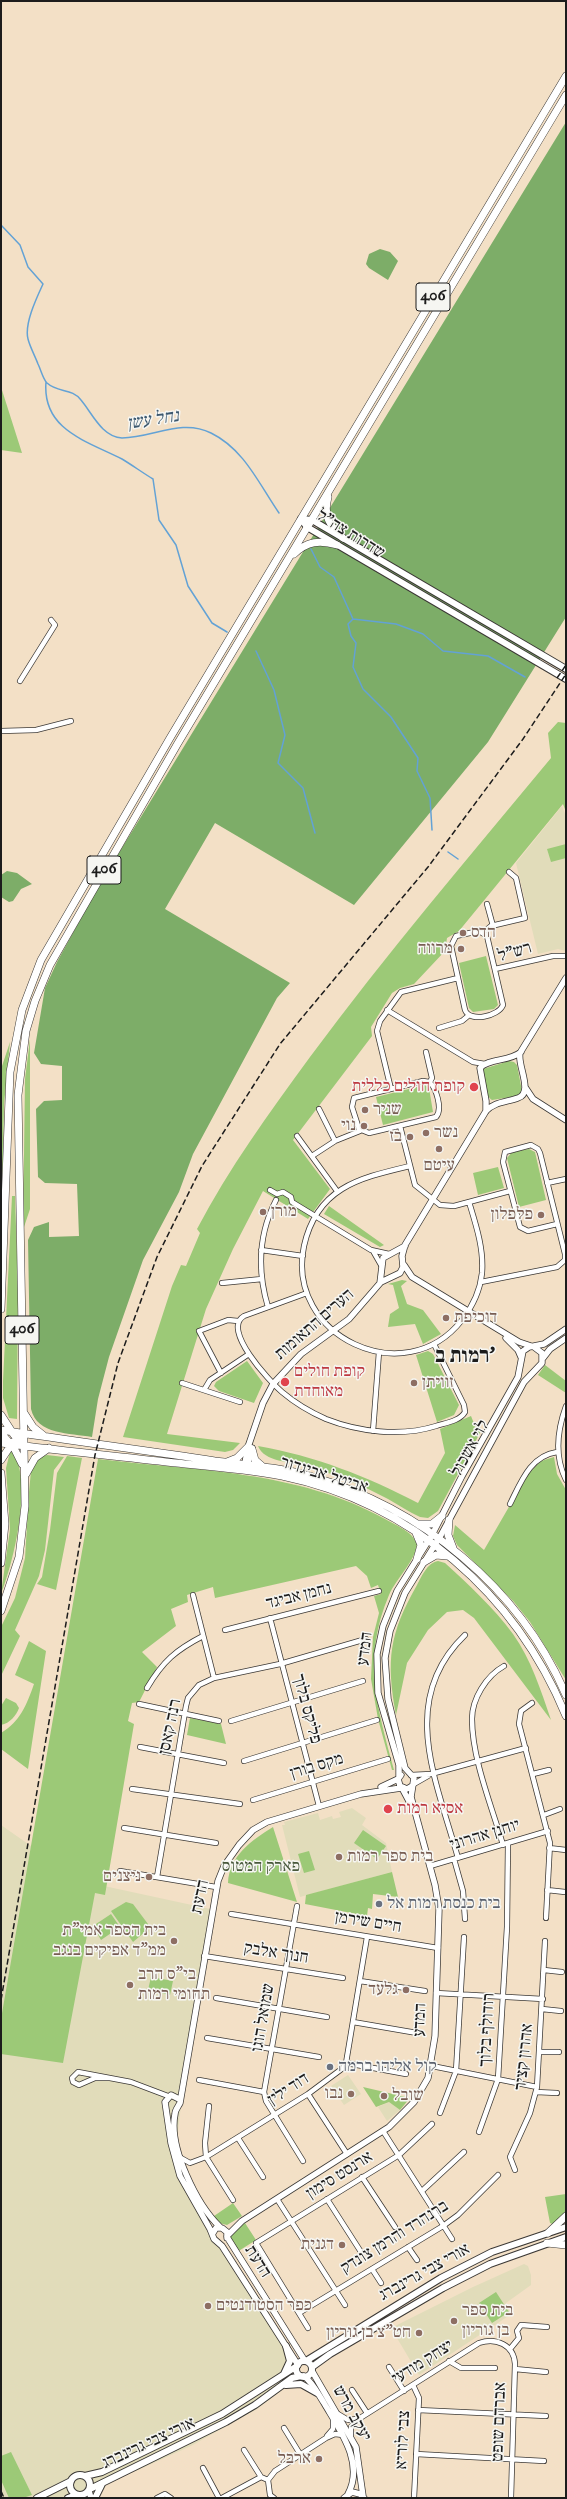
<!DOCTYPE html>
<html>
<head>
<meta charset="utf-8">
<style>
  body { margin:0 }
  #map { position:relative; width:567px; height:2499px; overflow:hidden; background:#f3e0c6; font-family:"IM FELL Double Pica",serif }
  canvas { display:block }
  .frame { position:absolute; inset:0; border:2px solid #1c1c1c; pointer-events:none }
</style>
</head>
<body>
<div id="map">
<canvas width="567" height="2499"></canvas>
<div class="frame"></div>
</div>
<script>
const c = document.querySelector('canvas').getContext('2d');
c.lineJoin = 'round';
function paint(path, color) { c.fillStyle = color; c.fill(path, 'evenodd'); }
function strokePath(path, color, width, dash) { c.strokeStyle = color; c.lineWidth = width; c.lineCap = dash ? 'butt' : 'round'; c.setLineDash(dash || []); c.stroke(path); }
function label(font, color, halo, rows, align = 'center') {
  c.font = font + ' "IM FELL Double Pica","Frank Ruhl Libre",serif'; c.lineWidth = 3; c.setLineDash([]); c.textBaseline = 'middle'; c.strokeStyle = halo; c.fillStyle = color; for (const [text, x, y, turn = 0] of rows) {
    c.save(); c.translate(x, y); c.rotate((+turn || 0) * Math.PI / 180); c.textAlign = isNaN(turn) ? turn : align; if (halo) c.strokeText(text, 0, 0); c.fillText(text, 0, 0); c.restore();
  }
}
const built = new Path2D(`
  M562,806L566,816V951L558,949L538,954L516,863Z
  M352,1808L366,1818L362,1825L386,1843L392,1872L300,1897L282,1825H285L284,1822L318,1813L320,1820L332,1816L333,1819L341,1817L339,1812Z
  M1,1825L81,1881L215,1910L182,2097L177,2139L188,2183L214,2232L298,2366L293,2382L257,2409L191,2446L96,2489L97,2498H1Z
  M348,2075L361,2094L344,2105L331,2086Z
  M389,2102L400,2110L387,2121L378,2107Z
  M524,2264L528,2266L531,2275V2285L506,2303L513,2313L419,2375L391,2328L473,2287Z`);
const green = new Path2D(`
  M1,387L22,453L1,450Z
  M558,722L566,723V812L563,804L459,931L447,938L445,951L414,984L400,988L392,993L371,1027L372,1036L293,1140L330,1189L308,1219L263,1191L233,1249L206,1309L167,1434L240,1443L233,1450L225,1452L123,1437L172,1286L181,1265L186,1266L200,1233L197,1229C229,1168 269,1113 310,1057C386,954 469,857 551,758L548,733Z
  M566,844V858L551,862L547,849Z
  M486,956L498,1005L494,1009L473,1012L469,1008L459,963Z
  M30,1039V1209L23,1230L25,1079Z
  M10,1042L4,1105L2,1205L1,1069Z
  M509,1061L514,1062L517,1065L522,1091L518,1096L492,1100C485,1096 481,1077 483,1069Z
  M425,1085L429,1088L433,1112L383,1125L376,1097Z
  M529,1149L535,1152L546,1200L519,1207L507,1158L512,1152Z
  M498,1167L504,1188L478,1195L473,1173Z
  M12,1196H15L18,1288L17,1419L9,1418L3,1398V1381Z
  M329,1206L384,1245L380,1247L324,1214Z
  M402,1280L407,1281L401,1286L407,1304L423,1310L441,1334L423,1344L415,1324L388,1327L390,1314L399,1308L393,1285L388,1284Z
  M428,1351L433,1354L459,1405L454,1415L437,1422L416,1355Z
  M247,1361L263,1383L254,1403L219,1391L214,1386L216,1382Z
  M545,1365L566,1381V1393L538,1375Z
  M471,1416L477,1431H481L438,1511L428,1518L420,1517C409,1512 399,1505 388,1499C362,1485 334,1474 306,1466C291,1462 264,1462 258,1446C315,1456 366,1476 418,1503L445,1453L440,1429Z
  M11,1448C34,1478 14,1562 1,1594L10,1529L6,1468Z
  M47,1455L64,1457L54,1470L45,1550L39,1576L15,1630L20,1636L1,1676V1627L15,1598L25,1558L29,1492L31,1471L38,1458Z
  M67,1456L82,1458L56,1590L37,1584L42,1577L50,1530L57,1473Z
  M554,1457L557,1474L566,1490V1680L530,1622L514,1602L457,1545L453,1536L455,1525L484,1550L528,1474L541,1461Z
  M98,1459C196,1471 297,1470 385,1519C397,1526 412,1531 417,1544C416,1560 396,1579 389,1595C362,1658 377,1707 394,1770H392L378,1719L371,1679L373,1637L379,1613L374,1596L381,1594L378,1585L371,1588L367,1576L356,1566L215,1598L213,1587L187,1595L188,1602L171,1609L176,1626L142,1652L157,1667L139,1702L132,1703L128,1721L134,1724L105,1895L95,1893L63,2063L1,2054V2019Z
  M438,1561L445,1563C469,1585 493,1607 513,1634C531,1659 541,1691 551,1720L474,1618L463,1610L447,1612L428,1630L407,1663L396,1715C386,1660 389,1634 417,1585C422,1576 427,1563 438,1561Z
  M29,1641L46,1651L28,1769L1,1749V1733C20,1722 27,1704 34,1684L15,1675Z
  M6,1698L16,1703L19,1708C16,1716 10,1723 1,1725V1706Z
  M190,1718L221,1724L226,1744L187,1735Z
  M273,1827L297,1902L228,1883C229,1856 252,1840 273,1827Z
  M363,1830L386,1846L377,1859L354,1843Z
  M309,1851L315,1870L304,1873L298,1854Z
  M392,1872L398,1897L373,1894L372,1909L368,1908L367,1916L305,1904L306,1895Z
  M126,1902L133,1904L148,1924L146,1931L133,1942L111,1911Z
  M111,1914L120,1927L101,1940L93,1926Z
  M151,1977L173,1981L170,1995L148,1990Z
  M363,2087L410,2098L400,2110L389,2102L376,2107Z
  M566,2194V2216L557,2226L550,2223L545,2197Z
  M233,2203L242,2216L227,2225L219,2223L214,2216Z
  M245,2223L256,2240L237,2252L230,2237L234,2230Z
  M496,2292L509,2312L492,2323L479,2303Z
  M11,2452L32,2495L23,2498H9L1,2480V2456Z`);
const forest = new Path2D(`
  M566,122V617L488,742L354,905L215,823L165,909L290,983L277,998L193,1154L179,1192L143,1260L109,1357L98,1399L92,1437C70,1433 37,1435 31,1409L28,1240L34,1227L49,1222V1237L79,1236L77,1184L45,1183L38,1177L36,1109L44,1101L62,1100V1066L41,1064L34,1053L45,988L57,962L98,887Z
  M380,249L390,252L398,261L388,280L369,268L366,264L369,254Z
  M7,871L17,873L32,884L21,889L13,901L9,902L1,897V875Z`);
const stream = new Path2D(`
  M1,225L20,245L28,267L43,284C37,297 24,324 28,339C30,347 35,356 38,364C41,370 43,379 47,383C58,393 72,388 81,400C92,413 102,437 122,438C153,438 181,418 211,433C244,449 259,484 279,513
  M46,382C42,430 87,441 122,459C132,465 143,473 153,479L159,520L176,545L188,586L212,623L227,632
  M311,549L320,567L334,577L353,619L348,624L351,636L356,643L353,667L363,689L391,717L418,758L417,771L430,798L432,830
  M353,619L396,624L423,634L443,651L488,656L525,677
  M256,651L274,690L285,735L278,763L303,788L315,833
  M448,852L458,859`);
const minor = new Path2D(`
  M20,681L55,625L51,620
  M1,731L36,730L71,721
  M487,904L493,926
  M479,931L487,936L503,1005C499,1016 470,1023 465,1010L451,946L456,936Z
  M484,932L491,926L525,918L516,878L509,872
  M495,969L553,956H566
  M387,1010L473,1062L485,1064
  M439,1028L462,1021L468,1016
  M426,1052L432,1078L430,1082
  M423,1081L429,1082C436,1087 443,1109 436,1117L369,1133L359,1129L352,1107L354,1098Z
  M391,1089L377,1031L380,1021L401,992L458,978
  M319,1109L335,1141
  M400,1126L415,1185L440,1205L454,1206L510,1191
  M297,1136L337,1191
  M312,1156L335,1141L360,1131
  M410,1166C360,1178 317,1187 304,1246C285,1336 405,1393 462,1320C473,1306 480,1291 482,1273C484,1249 476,1225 469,1202
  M547,1183L566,1179
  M270,1190L277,1194L283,1192L291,1197L292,1202L371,1250L389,1254
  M261,1250L303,1256
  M373,1251L381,1265
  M481,1282L557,1267L565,1260V1254L540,1153L538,1149L531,1145L505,1152L503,1162L520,1227L528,1231L557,1224
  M222,1283L262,1279
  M307,1293L244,1316C221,1329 269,1381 282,1392C295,1403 310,1412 326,1419C359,1432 401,1437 436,1426C445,1423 460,1421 465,1412L464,1405L434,1344
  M268,1307C257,1270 258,1235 276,1200
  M221,1373L199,1331L228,1320L238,1321
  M182,1383L240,1402
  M204,1390L210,1380L249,1354
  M566,1406C557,1431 554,1456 566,1480
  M373,1431L379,1352
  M510,1504C521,1482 530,1456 557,1452
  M193,1595L214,1678
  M270,1618L319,1806
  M225,1630L379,1591
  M147,1688C163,1661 176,1650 203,1636
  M532,1703L521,1711L519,1724L550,1843L546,1918
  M139,1704L219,1721
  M231,1721L363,1681
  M140,1747L224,1763
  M244,1761L377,1720
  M533,1774L549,1770
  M411,1775L431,1774L526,1748
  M414,1784L428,1776
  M132,1789L240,1804
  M253,1800L388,1759
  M544,1815L560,1809
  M124,1828L216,1843
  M503,1845C492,1807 472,1759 472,1719C472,1699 486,1676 504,1666
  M549,1848L566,1850
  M458,1858C437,1782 397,1700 465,1635
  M454,1859L463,1891L465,1919
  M430,1866L548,1831
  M120,1871L216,1887
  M157,1877L186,1706L188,1698L199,1685L214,1678L280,1664L366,1639
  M547,1890L565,1892
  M297,1906L264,2092L266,2101L303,2161
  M231,1914L438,1948
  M204,1956L343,1978
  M544,1970L562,1972
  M360,1981L425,1991
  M436,1993L543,1999
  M216,1998L327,2017
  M542,2009L561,2011
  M353,2022L417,2033
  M207,2038L319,2057
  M541,2052H559
  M346,2063L406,2074
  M432,2066L537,2087
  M110,2078H95L79,2085L73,2082L72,2078L78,2072L131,2082L168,2096
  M199,2080L264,2092
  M536,2092L557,2093
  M308,2094L347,2154
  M209,2106L205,2143L206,2157L233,2200
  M440,2113L456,2071L464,1937
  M383,2131L452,2239
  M479,2132L498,2079L507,1927L508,1843
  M238,2138L263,2177
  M181,2158L190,2163L206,2157L308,2094L343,2068L346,2063L367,1937
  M515,2170L510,2157L530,2113L537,2087L545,1941
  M362,2177L395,2227
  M422,2191L464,2152
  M277,2199L345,2305
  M327,2199L361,2252
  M408,2247L417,2260
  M372,2269L381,2283
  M299,2313L443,2226L458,2215L498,2175
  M308,2328L256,2243L399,2155L432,2124
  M510,2349L519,2338L517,2331L521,2325L547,2327
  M449,2361L461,2368H495
  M389,2367L404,2391
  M515,2369L546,2372
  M413,2385L419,2398L414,2498
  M352,2390L367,2413
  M418,2410L546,2416
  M338,2414L348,2420L357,2419
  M284,2428L300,2454
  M327,2436L333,2429V2420
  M351,2436V2427L357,2420L479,2343C496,2337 514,2345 515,2364L511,2498
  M244,2450L261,2477
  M416,2454L544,2461
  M203,2468L219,2498
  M268,2480L275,2471L326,2438L335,2434L343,2435
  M268,2480L270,2495L274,2498
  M157,2498L165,2494L171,2498
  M222,2498L261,2477L268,2480`);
const tertiary = new Path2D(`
  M525,1087L533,1099L566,1120
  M486,1111V1101L480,1068C489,1058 509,1062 521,1052
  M404,1265L412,1277L519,1342L531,1346
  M380,1283L383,1258L405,1246
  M506,1338L518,1350L521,1357
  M543,1358L550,1349L566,1338
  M247,1467L252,1448
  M244,1468L248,1447L263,1403L273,1384L301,1354L349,1319L381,1282L400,1273L403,1267L402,1256L405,1245L486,1111C494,1102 507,1102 518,1098C534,1093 517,1065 520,1053L566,978
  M401,1775L398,1779L400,1786L407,1789L412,1786
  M399,1777V1765L378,1693L377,1654L383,1626L397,1591L432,1535L462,1476L518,1377L523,1351L529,1347L544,1344L566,1329
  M381,1787L398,1779
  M402,1788L410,1803
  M179,2099L171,2095L165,2102L171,2143L180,2176L210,2229L214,2239L222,2246L298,2365
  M220,2227C197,2205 168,2147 175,2114C175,2110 178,2107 180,2103L218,1881L224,1866L239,1845L253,1830L267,1822L361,1794L401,1788
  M213,2233L216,2228H222L227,2232V2238
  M227,2236L242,2221L389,2127L414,2102L428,2078L435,2036L439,1909L435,1885L411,1797L414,1778L405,1768L388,1699L385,1658L390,1631L405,1593L441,1535L524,1382L542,1363V1353L534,1347
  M227,2237L305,2361
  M312,2371L356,2447L363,2496
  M304,2376C313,2383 318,2394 324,2403C339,2429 365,2463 348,2494
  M89,2491L91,2498
  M344,2498L352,2492L360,2494L364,2498`);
const secondary = new Path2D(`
  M301,519L307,527L566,679
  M301,519L312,520L566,669
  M306,2361L441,2278L492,2252L566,2227
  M296 2369a8 8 0 1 1 16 0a8 8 0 1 1-16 0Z
  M312,2367L330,2354L443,2288L490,2264L566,2237
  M284,2374L290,2361L286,2346
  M286,2385L301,2384L317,2393
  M70 2485a10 10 0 1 1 20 0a10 10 0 1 1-20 0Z
  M85,2476L102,2472L222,2414L297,2366
  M90,2489L226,2422L255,2405L292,2378L301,2376
  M37,2498L71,2481
  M68,2498L76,2495
  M95,2498L102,2484`);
const primary = new Path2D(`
  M328,497C323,516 329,525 343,538
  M294,554C307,541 320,540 337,545
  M1,1309L10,1072L22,1010L41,960L170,738L566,76
  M24,1413L33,1427L43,1435
  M1,1415L14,1435L24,1446
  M1,1430C72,1441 143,1450 215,1461C246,1465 279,1467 310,1476C421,1507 520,1588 566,1695
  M1,1433L14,1448L22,1464
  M1,1443C62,1451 124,1457 185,1464C217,1467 250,1470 282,1476C412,1503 516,1594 566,1716
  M252,1449L255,1460L263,1467
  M1,1460L13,1442
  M227,1462L237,1458L248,1447
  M1,1473L5,1524L1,1563
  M26,1474L35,1458L49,1448
  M449,1520L448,1535L453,1548
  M418,1524H432L442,1516
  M416,1533L421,1545L417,1559
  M424,1562L436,1555L447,1556
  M1,1611L19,1557L25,1506L18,1095L26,1031L35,1001L50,965L178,743L566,95
  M548,2233L566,2216
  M547,2243L566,2245`);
const rail = new Path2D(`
  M557,678L566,665
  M1,2000L95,1455L118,1363L157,1257L202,1166L280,1044L428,867L523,739L566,674
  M1,2491L4,2498`);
const markers = [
  [463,933,4,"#8d6e63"],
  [461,949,4,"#8d6e63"],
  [474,1087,5,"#e0444e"],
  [365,1110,4,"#8d6e63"],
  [364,1126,4,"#8d6e63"],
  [426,1133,4,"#8d6e63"],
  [410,1137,4,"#8d6e63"],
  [439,1149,4,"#8d6e63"],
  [263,1212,4,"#8d6e63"],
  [541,1215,4,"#8d6e63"],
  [446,1318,4,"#8d6e63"],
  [285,1382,5,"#e0444e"],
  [414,1383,4,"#8d6e63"],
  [388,1809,5,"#e0444e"],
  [339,1857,4,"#8d6e63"],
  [149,1877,4,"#8d6e63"],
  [379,1904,4,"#6b7280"],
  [174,1941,4,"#8d6e63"],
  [130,1985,4,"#8d6e63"],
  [406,1990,4,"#8d6e63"],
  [330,2067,4,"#6b7280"],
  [351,2094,4,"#8d6e63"],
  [384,2096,4,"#8d6e63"],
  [342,2245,4,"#8d6e63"],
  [208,2306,4,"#8d6e63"],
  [454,2321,4,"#8d6e63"],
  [419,2333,4,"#8d6e63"],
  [319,2459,4,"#8d6e63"]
];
const shields = [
  [433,297,34],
  [104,870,34],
  [22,1330,34]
];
const shieldNames = [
  ["406",433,297],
  ["406",104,870],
  ["406",22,1330]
];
const streetNames = [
  ["שדרות צה\"ל",350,535,32],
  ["רש\"ל",515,953,-16],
  ["הערים התאומות",315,1325,-41],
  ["לוי אשכול",471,1449,-61],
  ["אביטל אביגדור",324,1476,17],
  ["נחמן אביגד",299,1597,-14],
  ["המדע",366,1649,-83],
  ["פליקס בלוך",306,1709,75],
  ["רנה קאסן",171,1727,-78],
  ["מקס בורן",317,1767,-17],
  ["יוחנן אהרוני",485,1836,-17],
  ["הדעת",201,1897,-78],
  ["חיים שירמן",368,1923,9],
  ["חנוך אלבק",276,1954,9],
  ["שמואל הוגו",264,2018,-80],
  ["המדע",421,2020,-88],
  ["רודולף בלוך",488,2030,-87],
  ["אהרון קציר",525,2057,-84],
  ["דוד ילין",289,2090,-33],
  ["ארנסט סימון",340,2176,-32],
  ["ברנהרד והרמן צונדק",395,2238,-32],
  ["הדעת",257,2262,58],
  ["אורי צבי גרינברג",425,2273,-29],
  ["יצחק מודעי",423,2363,-32],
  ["יעקב מרש",351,2414,61],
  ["אברהם שופט",500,2422,-88],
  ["צבי לוריא",404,2440,-87],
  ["אורי צבי גרינברג",149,2444,-25]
];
const educationNames = [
  ["הדס",471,933],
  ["מרווה",453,949,"right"],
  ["שניר",373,1110],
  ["נוי",356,1126,"right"],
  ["נשר",434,1133],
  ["בז",402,1137,"right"],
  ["עיטם",439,1166,"center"],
  ["מורן",271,1212],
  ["פלפלון",533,1215,"right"],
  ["דוכיפת",454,1318],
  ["זוויתן",422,1383],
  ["בית ספר רמות",347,1857],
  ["ניצנים",141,1877,"right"],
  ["בית הספר אמי\"ת",166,1931,"right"],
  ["ממ\"ד אפיקים בנגב",166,1951,"right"],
  ["בי\"ס הרב",138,1975],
  ["תחומי רמות",138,1995],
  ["גלעד",398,1990,"right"],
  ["נבו",343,2094,"right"],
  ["שובל",392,2096],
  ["דגנית",334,2245,"right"],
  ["כפר הסטודנטים",216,2306],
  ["בית ספר",462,2311],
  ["בן גוריון",462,2331],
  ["חט\"צ בן גוריון",411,2333,"right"],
  ["ארבל",311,2459,"right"]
];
const healthNames = [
  ["קופת חולים כללית",465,1087,"right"],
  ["קופת חולים",294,1372],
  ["מאוחדת",294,1392],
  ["אסיא רמות",397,1809]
];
const parkNames = [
  ["פארק המטוס",261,1867]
];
const worshipNames = [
  ["בית כנסת רמות אל",387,1904],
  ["קול אליהו ברמה",338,2067]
];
const waterNames = [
  ["נחל עשן",153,421,-9]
];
const districtNames = [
  ["רמות ב'",465,1357]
];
paint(built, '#e1dcba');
paint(green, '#9cc977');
paint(forest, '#7dad68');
strokePath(stream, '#63a2d5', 1.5);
strokePath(minor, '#3c3936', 6);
strokePath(tertiary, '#3c3936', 7);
strokePath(secondary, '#3c3936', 8);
strokePath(primary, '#3c3936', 8);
strokePath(minor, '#fff', 4.5);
strokePath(tertiary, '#fff', 5.5);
strokePath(secondary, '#fff', 6);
strokePath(primary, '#fff', 7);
strokePath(rail, '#1c1c1c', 1.5, [6, 3]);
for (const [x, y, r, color] of markers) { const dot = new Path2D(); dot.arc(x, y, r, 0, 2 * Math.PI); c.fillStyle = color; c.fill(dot); strokePath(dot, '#f6f6f2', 1.5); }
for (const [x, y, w] of shields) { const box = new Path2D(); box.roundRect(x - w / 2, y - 14, w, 28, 3); c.fillStyle = '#f6f6f2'; c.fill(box); strokePath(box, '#1c1c1c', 1); }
label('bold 16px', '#1c1c1c', null, shieldNames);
label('17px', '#1c1c1c', '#f6f6f2', streetNames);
label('17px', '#785e54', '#f6f6f2', educationNames, 'left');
label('17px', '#be3a42', '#f6f6f2', healthNames, 'left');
label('17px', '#49593c', '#f6f6f2', parkNames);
label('17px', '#5b616d', '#f6f6f2', worshipNames, 'left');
label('italic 18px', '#3c586f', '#f6f6f2', waterNames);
label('bold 21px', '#1c1c1c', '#f6f6f2', districtNames);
</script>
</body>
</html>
